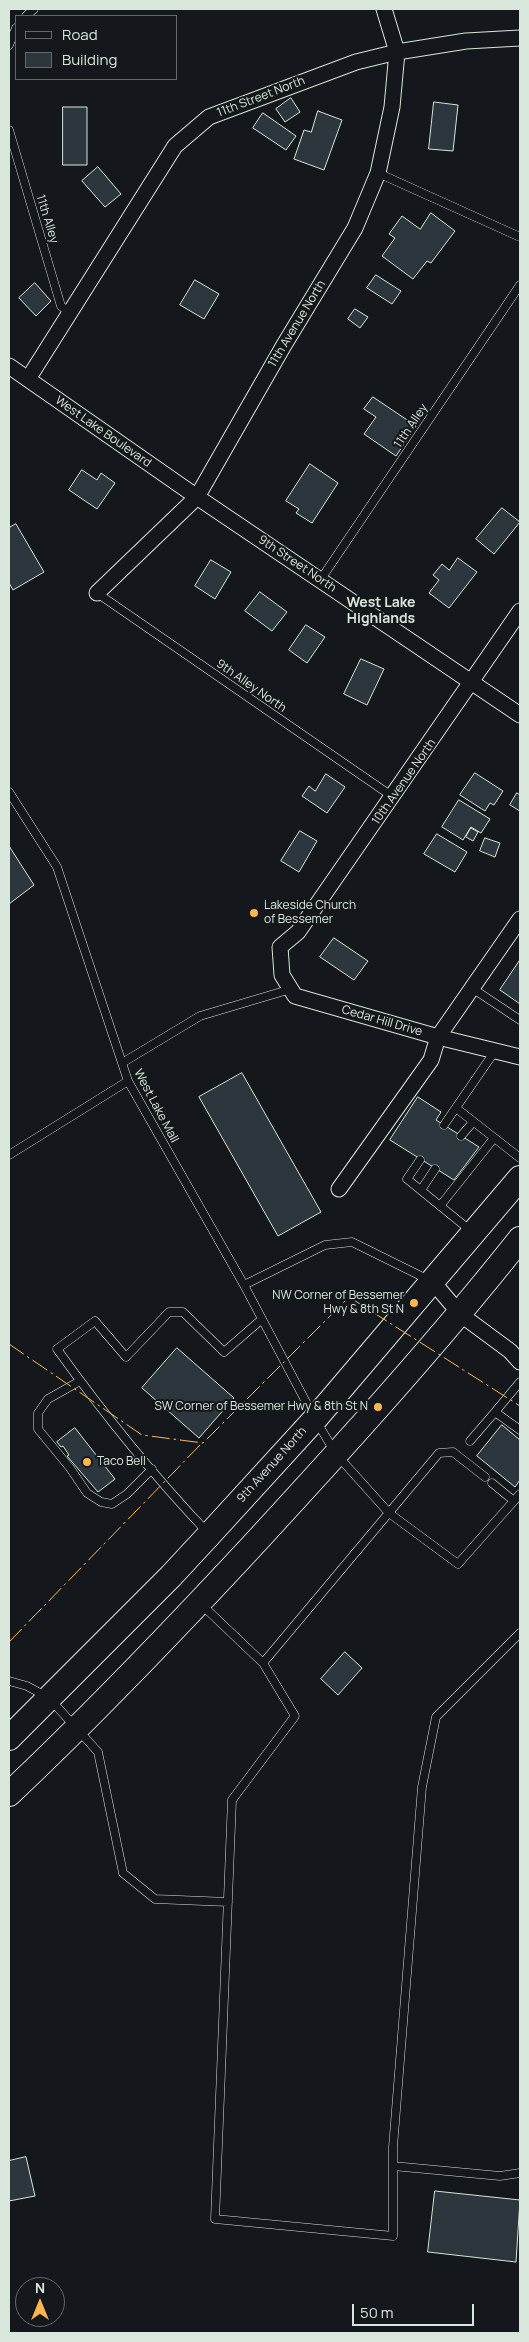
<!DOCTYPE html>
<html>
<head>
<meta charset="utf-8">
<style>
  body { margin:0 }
  #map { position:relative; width:529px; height:2342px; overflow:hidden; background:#14181c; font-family:Manrope,sans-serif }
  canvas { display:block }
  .frame { position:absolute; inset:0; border:10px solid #d8e6dc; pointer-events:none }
  .legend { position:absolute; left:15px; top:15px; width:162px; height:65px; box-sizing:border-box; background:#14181c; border:1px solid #626a69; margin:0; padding:6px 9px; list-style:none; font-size:15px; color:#d8e6dc }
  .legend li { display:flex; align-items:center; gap:10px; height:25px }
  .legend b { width:25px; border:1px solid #626a69 }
  .north { position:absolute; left:15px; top:2277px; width:50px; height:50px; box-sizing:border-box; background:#14181c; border:1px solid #626a69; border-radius:50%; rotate:0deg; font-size:14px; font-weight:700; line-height:20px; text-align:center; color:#d8e6dc }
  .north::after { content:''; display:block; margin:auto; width:18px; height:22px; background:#ffb74d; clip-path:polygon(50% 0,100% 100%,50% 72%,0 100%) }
  .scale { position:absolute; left:352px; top:2304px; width:122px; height:22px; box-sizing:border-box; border:2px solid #d8e6dc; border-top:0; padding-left:6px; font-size:15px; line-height:18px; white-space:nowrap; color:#d8e6dc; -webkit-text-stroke:4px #14181c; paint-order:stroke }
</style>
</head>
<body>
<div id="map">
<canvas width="529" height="2342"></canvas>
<div class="frame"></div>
<ul class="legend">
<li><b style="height:6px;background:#14181c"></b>Road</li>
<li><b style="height:14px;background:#2c363c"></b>Building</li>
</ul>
<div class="north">N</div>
<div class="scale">50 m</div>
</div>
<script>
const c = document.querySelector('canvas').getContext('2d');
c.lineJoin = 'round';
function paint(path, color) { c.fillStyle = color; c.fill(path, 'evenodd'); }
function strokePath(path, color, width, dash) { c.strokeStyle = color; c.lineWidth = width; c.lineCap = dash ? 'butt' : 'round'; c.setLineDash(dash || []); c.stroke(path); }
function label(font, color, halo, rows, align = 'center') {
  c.font = font + ' Manrope,sans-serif'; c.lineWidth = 4; c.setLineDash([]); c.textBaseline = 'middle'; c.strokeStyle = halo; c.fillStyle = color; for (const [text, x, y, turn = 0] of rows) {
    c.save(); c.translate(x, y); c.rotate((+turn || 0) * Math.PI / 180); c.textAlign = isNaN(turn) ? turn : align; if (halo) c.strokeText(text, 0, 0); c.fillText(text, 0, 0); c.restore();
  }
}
const building = new Path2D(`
  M291,98L300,112L285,122L276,109Z
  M434,102L458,105L453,151L429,149Z
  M63,107H87V165H63Z
  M318,111L342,120L324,170L294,159L304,130L311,132Z
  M263,113L296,136L286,150L253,128Z
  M98,167L121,194L105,207L82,181Z
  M431,213L455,231L431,263L427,261L413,279L382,256L395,238L389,234L402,216L420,229Z
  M376,275L401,291L392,304L367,288Z
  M195,280L219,294L204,319L180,305Z
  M35,283L51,301L36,316L19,298Z
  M355,309L368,317L360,328L348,319Z
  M373,397L416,426L396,456L364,434L376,417L364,409Z
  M310,464L338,483L312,523L296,513L299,509L286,501Z
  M82,470L97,480L101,473L115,483L97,509L69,490Z
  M502,508L520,522L494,554L476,539Z
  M16,524L44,572L13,590L9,583V528Z
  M458,558L477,572L449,608L429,593L439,580L433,575L442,564L449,570Z
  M211,560L231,572L215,599L195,586Z
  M260,592L287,612L272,631L245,611Z
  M306,625L325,637L307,663L289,650Z
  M361,659L384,669L367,705L344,694Z
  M475,773L503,791L494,805L490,803L485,811L460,795Z
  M326,774L345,787L327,813L302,796L309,786L315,791Z
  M517,793L520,795V811L510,805Z
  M459,800L490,819L481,833L471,827L463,840L442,827Z
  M471,828L478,832L473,841L466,837Z
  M300,831L317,841L299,872L281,861Z
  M437,834L467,852L455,872L424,854Z
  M485,838L500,843L495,857L480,851Z
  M9,846L34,885L9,904Z
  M334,938L368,961L354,980L320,957Z
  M520,960V1004L500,990Z
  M242,1073L321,1212L278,1236L199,1097Z
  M418,1097L441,1112L436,1120L479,1147L454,1180L390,1140Z
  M177,1348L234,1398L199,1438L142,1388Z
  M502,1425L520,1440V1480L515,1487L477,1456Z
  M75,1428L115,1479L98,1492L67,1456L69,1455L63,1446L61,1447L57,1442Z
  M345,1652L362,1668L338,1695L321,1679Z
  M26,2157L35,2196L9,2201V2161Z
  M435,2191L520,2200L516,2262L428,2252Z`);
const service = new Path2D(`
  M26,16L34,9
  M9,45L16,28
  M9,130L61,306L69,312
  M378,173L520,237
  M321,579L520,285
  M97,593L393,797
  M9,792L57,867L128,1081L244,1285L315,1419L336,1454L389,1513L458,1564L520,1494
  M472,988L520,1020
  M122,1063L200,1016L291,989
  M456,1108L520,1158
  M444,1125L495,1051
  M461,1136L473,1122
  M9,1155L128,1081
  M420,1160L407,1179L471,1231
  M421,1190L435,1169
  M440,1206L494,1138
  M244,1285L325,1245L352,1242L429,1280
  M80,1381L48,1399L38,1413V1429L70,1468L87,1493L101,1502L112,1504L127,1494L152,1469
  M520,1382L495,1412L520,1430
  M470,1441L495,1412
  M492,1483L514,1501
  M207,1532C153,1475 103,1413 57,1349L95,1321L126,1357L169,1312H183L224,1352L262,1319
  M201,1604L263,1663L439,1453L453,1452L485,1477
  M263,1663L295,1716L232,1800L215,2219L393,2236V2147L422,1787L436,1717L520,1633
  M9,1681L27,1686L49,1698L98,1752L123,1873L155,1899L228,1902
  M393,2166L500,2176L520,2173`);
const minor = new Path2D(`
  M9,366L197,497L520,715
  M28,379L175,146L209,117L356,62L397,52L466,41L520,38
  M97,593L197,497L284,345L355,228L378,173L392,107L397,52L384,9
  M520,611L298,932L280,947L282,975L295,996L438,1037L520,1057
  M339,1189L431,1060L438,1037L520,919
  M433,1282L460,1314L510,1351L520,1362`);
const primary = new Path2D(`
  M9,1738L171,1576L209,1535L315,1419L520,1178
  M9,1794C94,1714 174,1630 253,1545C345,1445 436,1345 520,1239`);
const power = new Path2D(`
  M9,1344L142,1435L203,1443L349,1297L520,1406
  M9,1642L202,1443`);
const markers = [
  [254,913,5,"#ffb74d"],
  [414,1303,5,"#ffb74d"],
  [378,1407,5,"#ffb74d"],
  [87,1462,5,"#ffb74d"]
];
const streetNames = [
  ["11th Street North",261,97,-21],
  ["11th Alley",47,219,73],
  ["11th Avenue North",297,324,-59],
  ["11th Alley",411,426,-56],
  ["West Lake Boulevard",103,432,35],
  ["9th Street North",297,564,34],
  ["9th Alley North",251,686,35],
  ["10th Avenue North",404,782,-55],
  ["Cedar Hill Drive",382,1021,16],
  ["West Lake Mall",156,1106,62],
  ["9th Avenue North",272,1465,-48]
];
const poiNames = [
  ["Lakeside Church",264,906],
  ["of Bessemer",264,920],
  ["NW Corner of Bessemer",404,1296,"right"],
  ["Hwy & 8th St N",404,1310,"right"],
  ["SW Corner of Bessemer Hwy & 8th St N",368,1407,"right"],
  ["Taco Bell",97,1462]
];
const neighbourhoodNames = [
  ["West Lake",381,603],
  ["Highlands",381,619]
];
paint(building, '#2c363c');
strokePath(building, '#d8e6dc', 1);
strokePath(service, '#d8e6dc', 9);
strokePath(minor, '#d8e6dc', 17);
strokePath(primary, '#d8e6dc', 26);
strokePath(service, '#14181c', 8);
strokePath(minor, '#14181c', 15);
strokePath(primary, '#14181c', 24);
strokePath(power, '#ffb74d', 1, [18, 4, 2.5, 4]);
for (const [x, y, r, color] of markers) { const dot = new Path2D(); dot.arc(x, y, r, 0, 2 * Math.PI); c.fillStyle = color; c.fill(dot); strokePath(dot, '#14181c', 2); }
label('12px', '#d8e6dc', '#14181c', streetNames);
label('12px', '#d8e6dc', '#14181c', poiNames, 'left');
label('bold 14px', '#d8e6dc', '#14181c', neighbourhoodNames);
</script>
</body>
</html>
